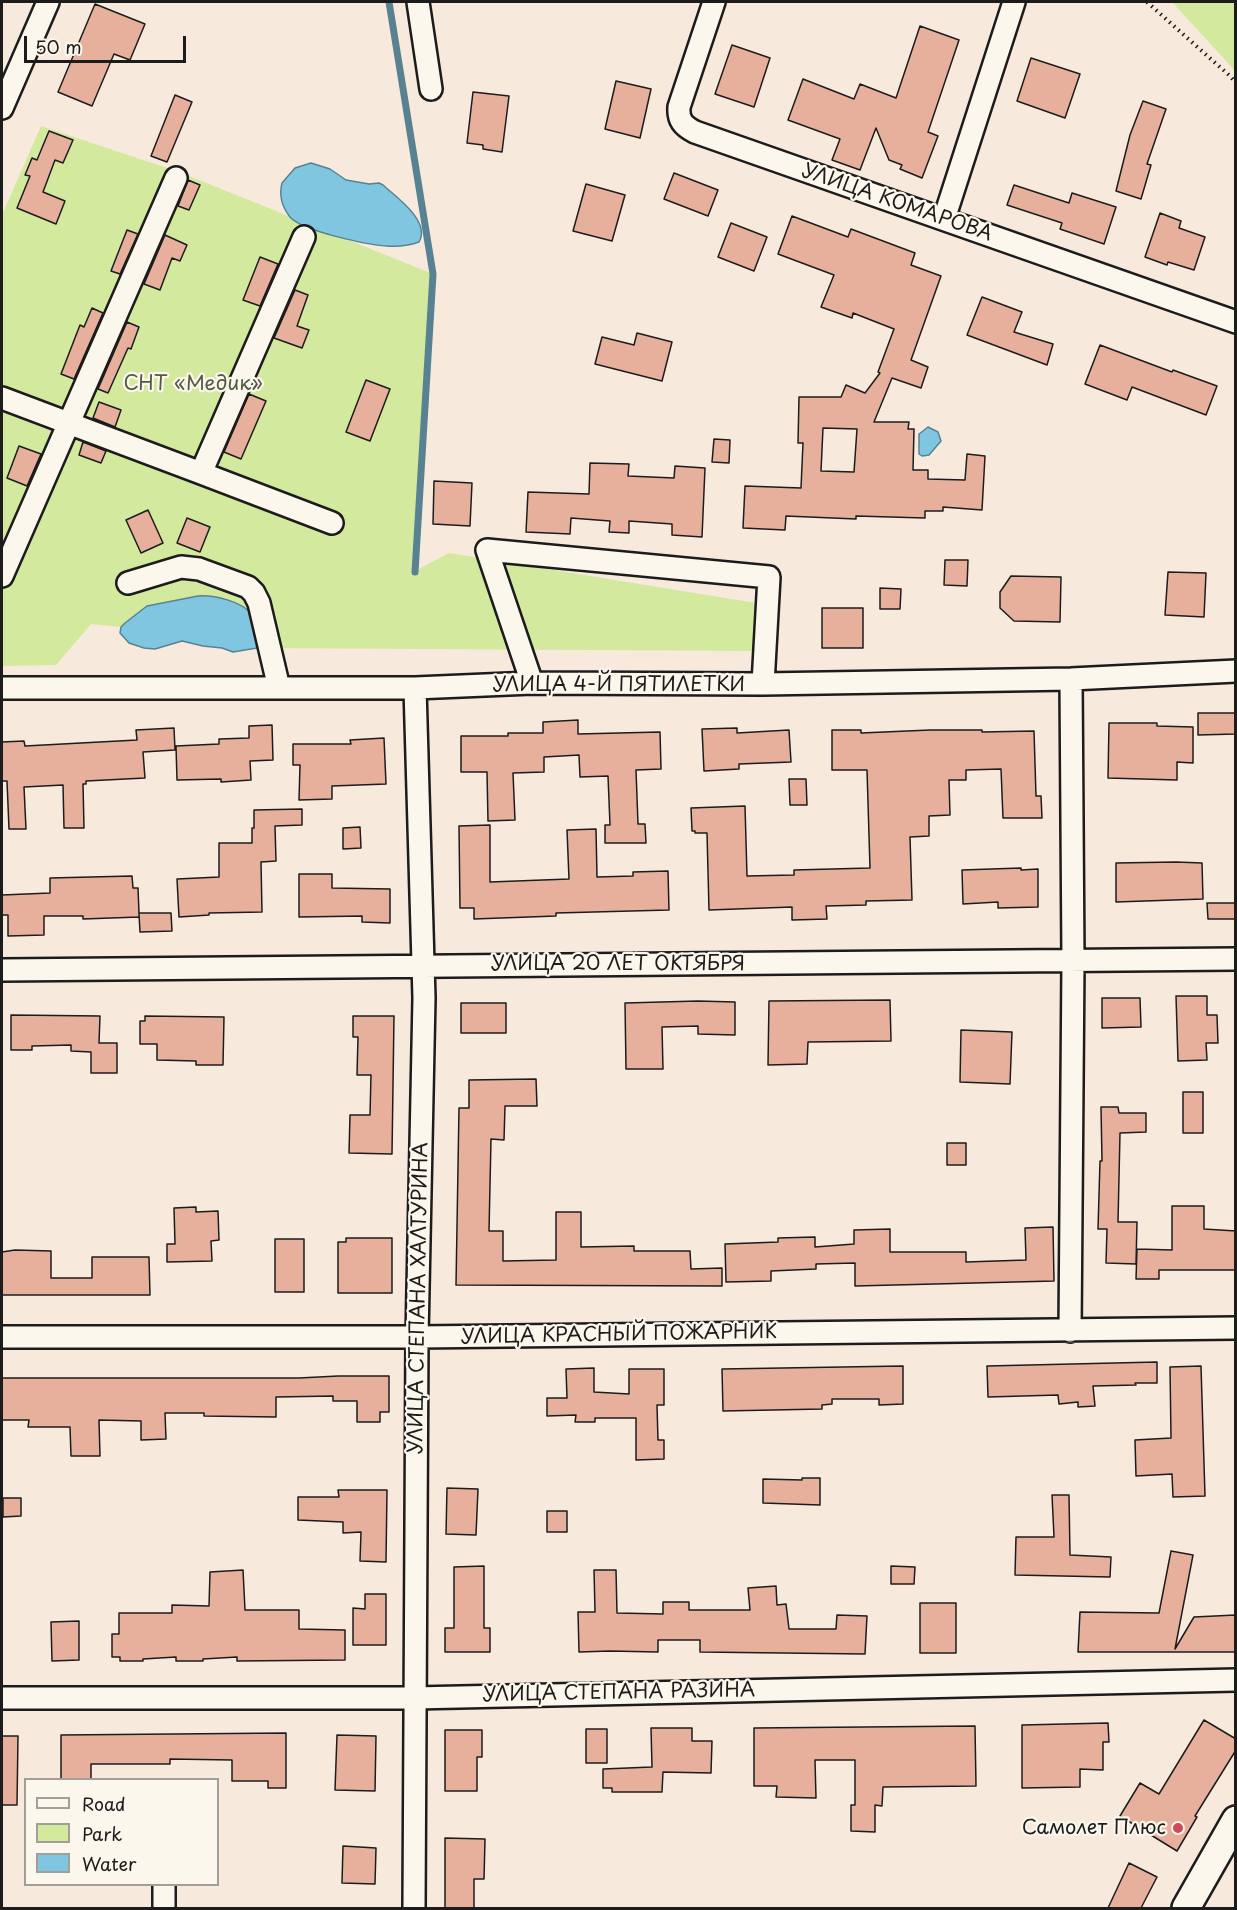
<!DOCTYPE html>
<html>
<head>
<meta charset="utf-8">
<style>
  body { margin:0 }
  #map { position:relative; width:1237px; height:1910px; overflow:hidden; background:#f7e9dc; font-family:"Playpen Sans",sans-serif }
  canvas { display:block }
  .frame { position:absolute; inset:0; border:3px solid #1c1c1c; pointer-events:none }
  .legend { position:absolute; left:24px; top:1778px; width:195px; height:108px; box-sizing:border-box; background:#fbf7ec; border:2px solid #a29f99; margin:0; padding:8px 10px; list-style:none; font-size:18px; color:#1c1c1c }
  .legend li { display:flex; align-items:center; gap:12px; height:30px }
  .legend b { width:30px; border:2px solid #a29f99 }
  .scale { position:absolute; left:24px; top:36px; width:162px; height:27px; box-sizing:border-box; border:3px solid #1c1c1c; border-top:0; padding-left:8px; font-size:18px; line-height:21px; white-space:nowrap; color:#1c1c1c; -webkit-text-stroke:4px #fbf7ec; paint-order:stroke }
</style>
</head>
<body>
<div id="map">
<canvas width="1237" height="1910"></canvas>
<div class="frame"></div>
<ul class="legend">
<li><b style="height:8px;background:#fbf7ec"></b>Road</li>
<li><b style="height:16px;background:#d2e99e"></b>Park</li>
<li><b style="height:16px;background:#80c6e1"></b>Water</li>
</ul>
<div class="scale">50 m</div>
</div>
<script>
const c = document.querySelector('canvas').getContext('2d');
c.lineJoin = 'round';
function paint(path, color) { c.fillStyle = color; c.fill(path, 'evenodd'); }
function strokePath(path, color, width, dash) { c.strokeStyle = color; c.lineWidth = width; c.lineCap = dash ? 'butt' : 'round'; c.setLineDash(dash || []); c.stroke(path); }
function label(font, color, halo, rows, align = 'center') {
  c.font = font + ' "Playpen Sans",sans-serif'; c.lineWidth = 4.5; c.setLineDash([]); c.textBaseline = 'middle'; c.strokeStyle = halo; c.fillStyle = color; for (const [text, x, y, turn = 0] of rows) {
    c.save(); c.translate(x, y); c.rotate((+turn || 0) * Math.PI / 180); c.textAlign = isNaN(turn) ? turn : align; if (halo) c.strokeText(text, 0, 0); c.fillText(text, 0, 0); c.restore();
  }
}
const green = new Path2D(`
  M1172,2H1235V71L1227,62Z
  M41,126L179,172L433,274L415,571L449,553L762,604L760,651L257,648L261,643L250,612L240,605L216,597L205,596L147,606L121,627L91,624L56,665L2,666V215Z`);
const water = new Path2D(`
  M311,163L330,169L346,180L369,184L379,183L383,185C396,197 431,221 419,242C410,245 397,247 387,246C368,245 302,231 290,217C282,207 279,195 282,183L295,168Z
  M928,427L938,432L941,441L929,455L922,456L919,454V434Z
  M198,596C213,595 243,601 252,615C257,623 258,634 261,643L257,648L233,652L222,648L203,646L182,641L155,649L144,648L129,643L120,633L121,627L125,623L147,606Z`);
const stream = new Path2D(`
  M389,2L433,274L415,572`);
const building = new Path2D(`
  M95,4L145,24L130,60L114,54L92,106L58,92Z
  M920,26L959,40L928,132L938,136L922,178L900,169L902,165L889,160L876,128L860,170L832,160L840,139L788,120L803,79L854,99L860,84L896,98Z
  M732,45L770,58L754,107L715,94Z
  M1031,58L1080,74L1065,118L1017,101Z
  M616,81L651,89L640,138L605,129Z
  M473,92L509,96L502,152L483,149V145L467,143Z
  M175,95L192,102L167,162L151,156Z
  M1143,101L1166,109L1147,164L1151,165L1141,199L1116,191L1130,135Z
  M49,131L73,140L63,163L55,160L43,192L65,201L56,224L17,208L30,176L25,175L32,158L37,160Z
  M674,173L718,190L708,216L664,199Z
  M188,180L200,185L189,210L178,206Z
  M586,184L625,195L612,241L573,231Z
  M1014,185L1069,203L1072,193L1116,207L1104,244L1060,229L1062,223L1007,205Z
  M1160,213L1181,221L1179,228L1205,237L1194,270L1168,262L1167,265L1145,257Z
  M792,216L848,237L851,229L915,253L911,265L941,276L911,360L928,367L921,388L892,378L874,422H909L908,429H914L913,470H928V479L965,480L967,454L985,456L982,510L943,507V511H925V518L856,516V519L786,516L785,530L743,528L745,486L801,488L803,443H798L799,397H841L846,385L865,393L880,373L878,372L894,329L853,313L852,318L821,307L834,275L778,254ZM823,428L857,429L854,472L821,471Z
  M731,223L767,237L754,271L718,257Z
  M127,230L138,234L120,274L111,271Z
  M165,235L187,245L180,261L172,258L160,290L144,284Z
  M260,257L278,264L260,306L243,300Z
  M295,290L308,295L297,326L309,330L302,348L274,338Z
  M982,297L1022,312L1014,332L1053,344L1047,365L967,335Z
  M92,308L103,313L74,379L61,374L80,325L84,327Z
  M127,322L139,327L131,349L128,348L108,393L98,389Z
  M637,333L672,342L662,381L595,364L602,337L634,345Z
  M1100,345L1172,372L1173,370L1217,386L1206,415L1132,387L1127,400L1085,384Z
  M366,380L390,389L370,441L346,432Z
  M249,394L266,401L241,459L224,452Z
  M99,402L121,410L115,427L93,418Z
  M714,439L730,440L729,463L712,462Z
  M83,442L106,451L101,463L79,455Z
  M19,446L41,454L27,486L7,478Z
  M590,463L629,464L628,476L674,478L675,466L705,468L702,537L672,535V524L629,521V533L609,532L610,521L571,518L570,534L526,532L528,492L589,494Z
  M434,481L472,483L470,526L433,524Z
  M148,510L163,543L141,553L126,520Z
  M187,518L210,527L200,552L177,543Z
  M945,560H968L967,586L944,585Z
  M1168,572L1206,573L1204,617L1165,615Z
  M1011,576L1061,577L1060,622L1014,621L1000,608V592Z
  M880,588L901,589L900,609H880Z
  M822,608H863V648H822Z
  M1198,713H1236V734L1198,735Z
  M578,720V734L660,732L661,769L636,770L638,824H645L646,843H605V825H610L608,776L580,777L579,755L544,757V772L513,773L515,820L488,821L487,772H461V736H508V733H543V722Z
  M1109,723H1157V726L1193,727V763L1177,762V780L1108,778Z
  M272,725L273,760L250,761L251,780L221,782V779L177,780L176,746L219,744V739L249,738V726Z
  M174,728L175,750L143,752L145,778L86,781V784H83L84,828H64L63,785L24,787L26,829H9L7,781H2V742L24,741L25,746L137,740L136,730Z
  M737,728V733L789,730L791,762L739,764V769L704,771L702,729Z
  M832,730H861V733L930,730H982V732L1034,731L1036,796H1041L1042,818H1003L1001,769L966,770V780H949L950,815L929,816V836L910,837L912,900L866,901V905L826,906L827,919L792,920V907L709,910L707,833H695V831H692L691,808L745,806L747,876L794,875V870L870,868L867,770H832Z
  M384,738L386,784L332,786V799L299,800L300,765H293V744H351L350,740Z
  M789,779H806L807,805H790Z
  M302,809V825L275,826L276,861L261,862L262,912L209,913V915L179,917L177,879L219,877V843H252V828H254V810Z
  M490,825V882L569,879L567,830L596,829L597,877L633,876V872L668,871L669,910L556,913V916L474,919V908H460L459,826Z
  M360,827L361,848L343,849V828Z
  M1176,862L1202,863L1203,899L1116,902V863Z
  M1021,868V870L1038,869V907L998,908V902L963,904L962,870Z
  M299,874H332V888L390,889V923L362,922V916L299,917Z
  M132,876L133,888H138L139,913H171L172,931L140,932L139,914V917L83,919V916H44V935L8,936V915H2V895L50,893V878Z
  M1207,903H1236V919H1208Z
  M1176,996H1207V1015H1217L1218,1043H1206L1207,1060L1178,1061Z
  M1102,998H1140L1141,1027L1102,1028Z
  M890,1000L891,1041L808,1042L807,1064L768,1065L769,1001Z
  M698,1001L735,1002V1035L698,1034V1026L662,1027L663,1069H626L625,1003Z
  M461,1003H506V1033H461Z
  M11,1015L100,1016L99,1043H117V1073H91V1052L71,1051V1045L32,1046V1050H11Z
  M145,1016L224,1017L223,1065H196V1061L157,1060V1044H140V1021H145Z
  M353,1016H394L392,1154L349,1153L350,1115H370L371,1075H357L358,1037H353Z
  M961,1030L1012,1032L1010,1084L960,1082Z
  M536,1079L537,1106H505L504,1140L491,1139L489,1231H503V1261L556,1260V1212H581V1247L634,1246V1251H690L691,1269L722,1268V1286L456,1285L459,1108H469V1080Z
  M1183,1092H1203V1133H1183Z
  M1101,1107H1118L1119,1113H1146V1132L1120,1133L1118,1222H1137L1136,1264L1106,1263L1107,1229H1098L1100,1161H1102Z
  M947,1143H966V1165H947Z
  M1172,1206H1204V1229L1236,1231V1270H1159V1279H1136L1137,1249L1172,1250Z
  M196,1207V1212L218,1211L219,1240L211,1241L212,1261L167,1262V1244H175L174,1208Z
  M1053,1227L1054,1281L855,1286V1263L816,1264V1269L771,1271V1281L726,1282L725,1244L778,1242V1238L815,1237V1247L854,1244V1230L890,1229V1252H966V1262L1026,1260L1025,1228Z
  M346,1238H392V1293H338V1242H346Z
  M275,1239H304V1292H275Z
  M15,1250L51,1251V1278H92V1257H149L150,1295H2V1252Z
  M1157,1362V1383H1135L1136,1385L1093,1386L1095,1406L1078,1407V1402L1059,1404L1058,1395L988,1397L987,1366Z
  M903,1366V1404L879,1405V1399H832V1404L822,1405V1409L723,1411L722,1369Z
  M1201,1366L1205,1496L1173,1497L1172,1474L1136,1476L1135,1440L1171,1438L1170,1367Z
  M594,1368V1392L629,1394V1369H664V1405H657L658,1440H664V1459L636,1460V1418H595V1422H575L576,1415L547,1416V1398H567L566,1369Z
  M338,1376H389V1412H380V1422H357V1401H333V1396L276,1397V1417L204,1416V1413H165L166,1439L141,1440V1421L99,1420L100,1456H71L70,1427H28L29,1420H2V1378H299Z
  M802,1478H820V1505L763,1503V1479L802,1480Z
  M447,1488L478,1489L476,1535L446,1534Z
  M338,1490H387L386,1562L360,1561L361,1532L343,1533V1522L298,1520V1497H339Z
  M1052,1495H1069L1070,1555L1111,1557L1110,1577L1015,1575L1016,1537H1054Z
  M3,1498H21V1516L3,1517Z
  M547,1511H567V1532H547Z
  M1171,1551L1193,1555L1175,1649L1194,1617L1236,1615V1652H1078L1080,1612L1159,1613Z
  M484,1566V1628H490V1652H445V1628H454V1567Z
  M891,1566L915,1567L914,1584H891Z
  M243,1570L245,1610H299V1629L345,1630V1660L237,1661V1657L203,1659V1661H176V1657L143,1659V1661H120V1657H112V1634H119V1613H172V1605L209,1606L210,1572Z
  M594,1570H616L617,1613L663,1614V1602H689V1610H750L748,1588L776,1586L777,1605L786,1604L789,1629H836L837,1615L867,1616L865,1654L700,1652V1640H658V1652L610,1651L579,1652L578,1612H595Z
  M365,1594H386V1645H353V1608L365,1609Z
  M920,1603H956V1653H920Z
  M79,1621V1660L52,1661L51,1622Z
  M1204,1720L1236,1739V1750L1195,1816L1197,1817L1177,1851L1120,1816L1140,1783L1159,1794Z
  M1108,1723L1109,1742H1103V1770L1080,1769V1787L1022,1788V1725Z
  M975,1726L976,1786L883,1787L882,1806L875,1805V1832L851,1831V1805H855V1760H815L816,1798L776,1797L777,1786H754V1728Z
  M651,1728H692V1741H712L711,1773L663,1772L662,1792H612V1788H603V1769L652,1767Z
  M586,1729H607V1763H586Z
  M445,1730H482V1757H477V1791H445Z
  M286,1733V1788H268V1781H232V1760L170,1759V1764H91V1779H61V1735Z
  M337,1735L376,1736L375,1791L335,1790Z
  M2,1736H18L17,1805H2Z
  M445,1838L485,1839L484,1879H474V1908H445Z
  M343,1846L376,1848L375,1884L342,1883Z
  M1129,1863L1157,1877L1141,1908H1108Z`);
const path = new Path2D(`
  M1147,2L1230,76L1236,83`);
const minor = new Path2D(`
  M418,2L431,89
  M714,2L679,107C678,120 683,126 695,132L1236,322
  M2,108L48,2
  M944,219L1014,2
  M2,398L201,473L304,237
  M201,473L332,523
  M2,576L176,178
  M128,583L181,567L199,569L248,587L254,593L259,603L279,688
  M532,683L487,550L769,577L763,684
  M2,688H415L532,683L763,684L1071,679L1236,671
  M2,970L1236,959
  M1070,1331L1073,961L1071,679
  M2,1337H417L1236,1328
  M2,1698H414L1236,1680
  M164,1886V1908
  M414,1908L417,1337L424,998L415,688`);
const major = new Path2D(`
  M1186,1908L1236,1820`);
const markers = [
  [1178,1828,6,"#d1495b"]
];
const streetNames = [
  ["УЛИЦА КОМАРОВА",897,203,19],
  ["УЛИЦА 4-Й ПЯТИЛЕТКИ",619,685],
  ["УЛИЦА 20 ЛЕТ ОКТЯБРЯ",618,964],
  ["УЛИЦА СТЕПАНА ХАЛТУРИНА",419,1298,-89],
  ["УЛИЦА КРАСНЫЙ ПОЖАРНИК",619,1335,-1],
  ["УЛИЦА СТЕПАНА РАЗИНА",619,1693,-1]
];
const parkNames = [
  ["СНТ «Медик»",193,384]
];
const poiNames = [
  ["Самолет Плюс",1166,1828]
];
paint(green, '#d2e99e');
paint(water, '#80c6e1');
strokePath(water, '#588292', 1.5);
strokePath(stream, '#588292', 7);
paint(building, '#e7b09d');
strokePath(building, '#1c1c1c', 1.5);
strokePath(minor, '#1c1c1c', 26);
strokePath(major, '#1c1c1c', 32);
strokePath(path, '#1c1c1c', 4, [1.5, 4.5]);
strokePath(minor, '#fbf7ec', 21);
strokePath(major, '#fbf7ec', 27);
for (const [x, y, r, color] of markers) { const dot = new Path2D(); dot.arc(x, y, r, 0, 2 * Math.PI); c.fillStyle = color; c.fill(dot); strokePath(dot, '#fbf7ec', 2); }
label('20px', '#1c1c1c', '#fbf7ec', streetNames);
label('20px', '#535a43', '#fbf7ec', parkNames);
label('20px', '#1c1c1c', '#fbf7ec', poiNames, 'right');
</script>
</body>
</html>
